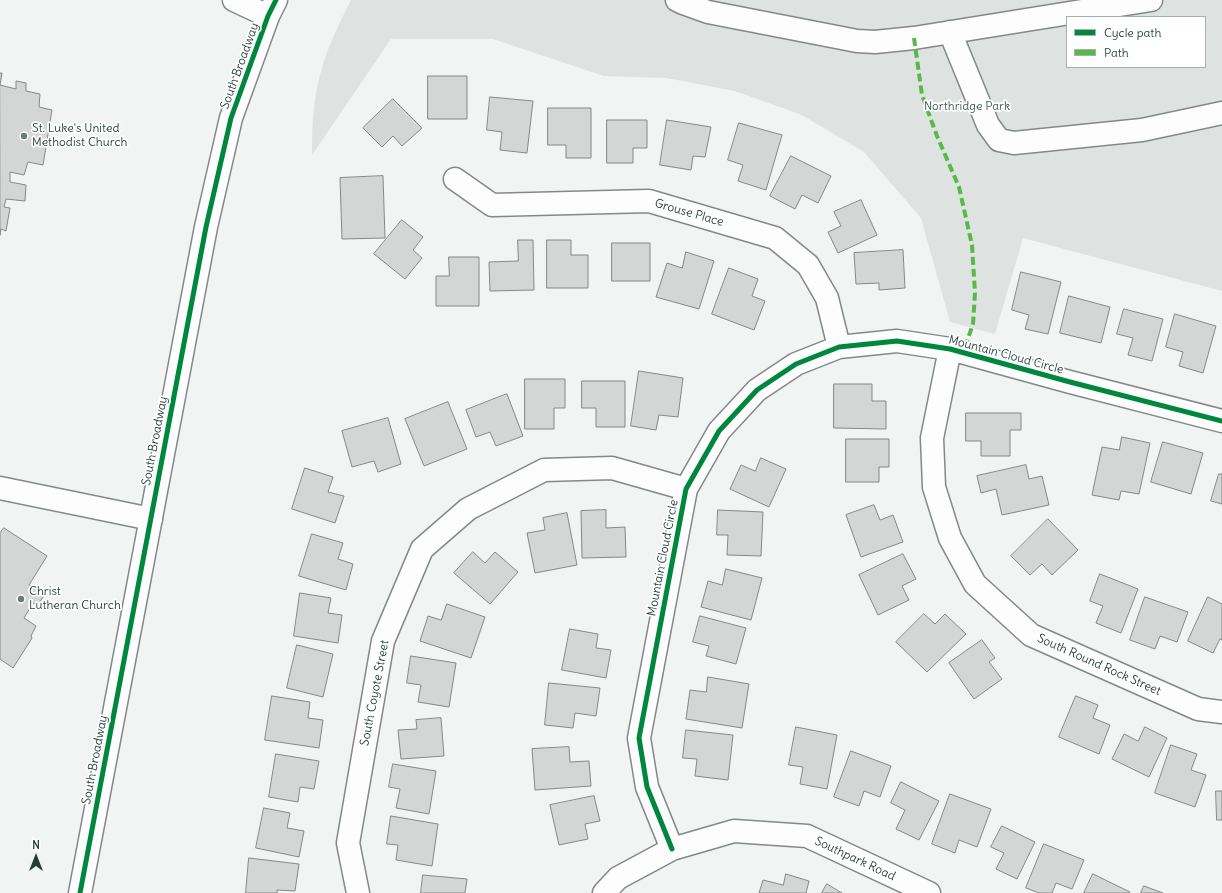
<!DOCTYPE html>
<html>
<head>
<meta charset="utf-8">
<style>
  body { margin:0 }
  #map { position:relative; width:1222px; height:893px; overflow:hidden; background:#f2f3f3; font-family:Delius,sans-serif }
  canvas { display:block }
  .legend { position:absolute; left:1066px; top:16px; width:140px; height:52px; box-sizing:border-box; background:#fff; border:1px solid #a5b1ae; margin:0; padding:5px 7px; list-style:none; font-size:12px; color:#1f3d34 }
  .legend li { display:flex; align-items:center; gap:8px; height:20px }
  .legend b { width:20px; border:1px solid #a5b1ae }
  .north { position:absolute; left:16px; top:837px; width:40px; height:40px; -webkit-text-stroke:3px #fff; paint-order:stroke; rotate:0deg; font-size:11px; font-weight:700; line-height:16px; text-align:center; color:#1f3d34 }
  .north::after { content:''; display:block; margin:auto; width:14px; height:18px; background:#1f3d34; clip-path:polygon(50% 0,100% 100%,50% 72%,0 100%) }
</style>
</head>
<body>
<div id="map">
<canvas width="1222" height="893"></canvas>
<ul class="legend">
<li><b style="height:5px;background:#00873e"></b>Cycle path</li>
<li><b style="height:5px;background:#58b947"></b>Path</li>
</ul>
<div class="north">N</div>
</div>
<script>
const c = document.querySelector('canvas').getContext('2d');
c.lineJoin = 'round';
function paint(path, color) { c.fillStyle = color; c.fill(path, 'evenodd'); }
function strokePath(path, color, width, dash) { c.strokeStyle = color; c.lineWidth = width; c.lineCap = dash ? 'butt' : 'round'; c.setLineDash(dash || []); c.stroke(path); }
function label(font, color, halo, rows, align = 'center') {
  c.font = font + ' Delius,sans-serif'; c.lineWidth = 3.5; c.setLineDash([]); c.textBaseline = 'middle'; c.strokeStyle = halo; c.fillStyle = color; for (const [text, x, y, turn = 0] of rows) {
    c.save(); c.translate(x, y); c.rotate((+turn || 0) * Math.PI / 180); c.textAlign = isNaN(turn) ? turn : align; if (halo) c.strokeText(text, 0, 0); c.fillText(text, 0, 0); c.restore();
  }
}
const green = new Path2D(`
  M351,0H1222V291L1023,238L995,334L950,322L921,218L864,152L802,115L735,91L667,78L604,76L493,39H391L312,155C312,126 313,96 322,68C329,44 340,22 351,0ZM1067,17H1205V67H1067Z`);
const building = new Path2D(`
  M0,73H2L0,85L16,89V81L26,83V91L40,94L39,107L52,110L43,165L28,162L24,175L10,172V182L26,185L25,201L6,199L4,207L10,208L6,231L1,229L0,235Z
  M428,76H467V119H428Z
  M490,97L533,101L527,153L500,150L502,132L487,130Z
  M393,99L422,128L402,146L393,136L382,147L363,128Z
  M548,108H591V158H566V145H548Z
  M607,120H647V148H633V163H607Z
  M667,120L711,127L705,157L693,156L691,170L660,165Z
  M739,123L782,135L766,190L738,181L743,165L728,160Z
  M791,156L831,176L818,203L802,195L795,209L770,196Z
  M383,176L385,238L342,239L340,178Z
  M861,200L877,235L838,253L828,232L841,226L834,212Z
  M402,220L423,237L413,250L422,258L405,279L374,254Z
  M518,240H533L534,290L490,291L489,262L518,261Z
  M547,240H571V255H588V288H547Z
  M612,243H650V281H612Z
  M903,250L905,288L879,290V283L856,284L854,253Z
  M686,252L714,261L699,309L656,297L667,263L682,268Z
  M449,257H479V306H436V276H449Z
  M729,268L758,279L752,296L765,301L754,330L712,314Z
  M1021,272L1061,282L1048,334L1025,329L1029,315L1012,310Z
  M1069,296L1110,307L1101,343L1060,333Z
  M1124,309L1163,319L1152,361L1128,355L1133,338L1117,334Z
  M1175,314L1216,326L1203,373L1179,366L1183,352L1166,347Z
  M639,371L683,378L678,417L659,415L656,430L631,426Z
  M525,379H565V408H554V429H525Z
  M582,381H625V427H596V408H582Z
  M834,384H872V401H886V429L834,428Z
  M507,394L523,436L496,446L490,432L476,437L466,410Z
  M448,402L467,449L424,466L405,419Z
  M966,413H1021V430H1010V456H981V441H966Z
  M388,418L401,464L378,472L374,461L352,467L342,431Z
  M1122,437L1150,443L1139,494L1121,491L1119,500L1092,495L1102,447L1119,450Z
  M846,439H889V467H879V482H846Z
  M1163,442L1203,453L1191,494L1151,482Z
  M761,458L786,469L769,507L730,489L741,465L755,471Z
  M1026,465L1029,479L1042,476L1049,505L1002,515L996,489L981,493L977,476Z
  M305,468L333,477L328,492L344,496L335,523L292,509Z
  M1219,474H1222V504L1211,501Z
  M874,505L880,520L893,515L903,542L861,557L846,515Z
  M606,510V528L625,527L626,557L582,558L581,511Z
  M718,510L763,512L761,556L727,555L728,535H717Z
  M567,513L577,565L535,573L527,533L545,530L543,518Z
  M1048,519L1078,550L1052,575L1042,564L1030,575L1011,556Z
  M4,528L47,556L29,585L45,594L38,605L33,603L24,618L36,626L31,636L32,638L13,668L0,659V533Z
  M312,534L343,543L338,559L353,564L346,590L299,576Z
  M473,552L485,563L495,552L518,572L490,604L454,573Z
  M903,554L916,579L902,586L909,600L878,615L859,575Z
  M726,569L762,578L751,620L701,607L708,581L722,585Z
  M1100,574L1138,589L1121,633L1096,623L1103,606L1090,601Z
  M300,593L331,598L328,613L342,615L338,643L294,636Z
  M1145,597L1188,612L1177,642L1160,636L1155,649L1130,640Z
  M1208,597L1222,604V640L1220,639L1213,653L1188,641Z
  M447,604L485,617L471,658L420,641L428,616L441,620Z
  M924,614L935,624L945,614L966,634L927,672L896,642Z
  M700,616L746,628L736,664L706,656L709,646L693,642Z
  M570,629L598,634L596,648L611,650L606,678L562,670Z
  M982,640L995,658L989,662L1002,679L974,699L949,663Z
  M297,645L333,654L323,697L287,688Z
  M411,656L456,663L449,707L418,702L421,685L407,683Z
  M708,677L749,684L742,728L686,719L690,690L706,692Z
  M549,683L600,688L596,716L575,713L573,728L545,725Z
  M272,696L310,702L308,718L323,720L319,748L265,740Z
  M1076,696L1098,705L1093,718L1110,725L1099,754L1059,737Z
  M441,718L444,756L401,759L398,730L417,729L416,720Z
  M796,727L837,735L827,789L800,784L803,767L789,765Z
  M1145,727L1167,738L1149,777L1112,759L1124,734L1138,741Z
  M686,730L733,735L728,780L695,776L697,759L683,758Z
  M1171,745L1197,754L1191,770L1206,775L1195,807L1155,793Z
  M569,747L570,762L589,761L591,786L535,790L532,749Z
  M851,751L891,766L880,797L864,791L859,806L834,797Z
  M276,754L319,761L314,789L300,787L298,802L269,797Z
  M393,764L436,771L429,814L396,808L400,789L389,787Z
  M901,782L939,801L919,840L896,829L905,810L891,803Z
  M1216,791H1222V820H1217Z
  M950,794L991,809L977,847L959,840L955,853L932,844Z
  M594,796L600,821L585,824L588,839L559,845L550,805Z
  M264,808L290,813L287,828L304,831L299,857L256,848Z
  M391,816L438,824L432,866L396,860L398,845L387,844Z
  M1002,826L1035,842L1017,879L996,869L1004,853L991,847Z
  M1044,844L1084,860L1072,889L1056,883L1052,893H1039L1026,888Z
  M249,858L299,864L295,891L277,890V893H246Z
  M786,874L809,881L806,893H759L763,880L783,885Z
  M1093,874L1130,892L1129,893H1084Z
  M423,875L467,879L465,893H421Z
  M827,884L842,893H822Z
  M1144,886L1163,893H1141Z`);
const minor = new Path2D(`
  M234,0L268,16
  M677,0L683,3L708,12L857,41L875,42L914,38L1151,0
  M950,32L988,125L999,140L1014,143L1142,130L1222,113
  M455,179L492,205L649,201L775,238L808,265L827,298L839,347
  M950,349L932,438L934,487L950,538L975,584L1031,635L1198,709L1222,712
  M0,488L151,519
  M672,849L647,787L639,738L686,489L719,431L757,390L796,364L839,347L897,341L950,349L1070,382L1222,421
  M358,893L348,843L383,641L422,549L468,509L544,470L612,468L686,489
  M604,893L618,878L672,849L734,831L807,836L929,893`);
const major = new Path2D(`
  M80,893L206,227L231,118L268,16L276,0`);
const quiet = new Path2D(`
  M914,38L922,95L937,136L959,187L972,245L975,293L973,324L963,353`);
const cycleway = new Path2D(`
  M672,849L647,787L639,738L686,489L719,431L757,390L796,364L839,347L897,341L950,349L1070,382L1222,421
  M80,893L206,227L231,118L268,16L276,0`);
const markers = [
  [24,136,4,"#697d77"],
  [21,599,4,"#697d77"]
];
const streetNames = [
  ["South Broadway",240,66,-70],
  ["Grouse Place",689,213,16],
  ["Mountain Cloud Circle",1006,355,15],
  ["South Broadway",155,441,-79],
  ["Mountain Cloud Circle",663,558,-79],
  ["South Round Rock Street",1099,665,24],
  ["South Coyote Street",375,693,-79],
  ["South Broadway",95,760,-79],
  ["Southpark Road",855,859,25]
];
const parkNames = [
  ["Northridge Park",967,107]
];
const poiNames = [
  ["St. Luke's United",32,129],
  ["Methodist Church",32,143],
  ["Christ",29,592],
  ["Lutheran Church",29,606]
];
paint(green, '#dee2e1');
paint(building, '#d3d6d5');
strokePath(building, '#838988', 1);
strokePath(minor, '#838988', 25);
strokePath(major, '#838988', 25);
strokePath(minor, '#fdfdfd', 22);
strokePath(major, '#fdfdfd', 22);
strokePath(quiet, '#58b947', 4, [8, 4]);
strokePath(cycleway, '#00873e', 5);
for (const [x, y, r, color] of markers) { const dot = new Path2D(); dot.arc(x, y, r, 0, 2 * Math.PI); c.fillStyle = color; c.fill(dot); strokePath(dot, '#fff', 1.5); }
label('12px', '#1f3d34', '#fff', streetNames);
label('12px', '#425b54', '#fff', parkNames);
label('12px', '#1f3d34', '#fff', poiNames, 'left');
</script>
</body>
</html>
